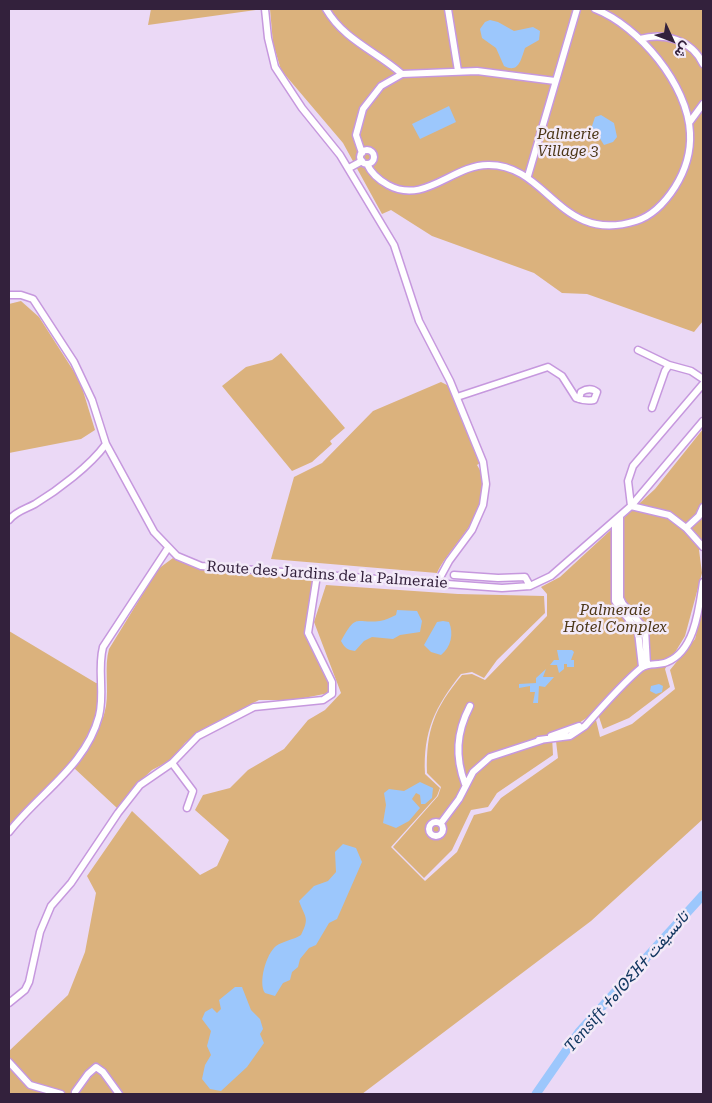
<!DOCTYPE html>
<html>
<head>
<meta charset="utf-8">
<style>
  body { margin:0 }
  #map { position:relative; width:712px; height:1103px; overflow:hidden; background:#ebd9f6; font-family:"Roboto Serif",Vazirmatn,serif }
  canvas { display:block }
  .frame { position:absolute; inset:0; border:10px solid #33213c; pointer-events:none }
  .north { position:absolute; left:647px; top:15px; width:50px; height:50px; -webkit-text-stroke:4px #f3eaf8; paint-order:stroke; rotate:133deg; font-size:14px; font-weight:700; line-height:20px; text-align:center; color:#33213c }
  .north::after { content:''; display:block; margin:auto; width:18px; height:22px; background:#33213c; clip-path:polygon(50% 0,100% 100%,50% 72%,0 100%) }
</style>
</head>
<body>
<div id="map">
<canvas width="712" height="1103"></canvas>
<div class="frame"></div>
<div class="north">ش</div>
</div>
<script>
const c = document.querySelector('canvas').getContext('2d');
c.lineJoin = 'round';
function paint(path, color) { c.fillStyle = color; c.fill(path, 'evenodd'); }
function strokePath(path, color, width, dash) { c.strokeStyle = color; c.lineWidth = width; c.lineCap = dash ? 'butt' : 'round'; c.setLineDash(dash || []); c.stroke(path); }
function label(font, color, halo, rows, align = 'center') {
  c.font = font + ' "Roboto Serif",Vazirmatn,"Noto Sans Tifinagh",serif'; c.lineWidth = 5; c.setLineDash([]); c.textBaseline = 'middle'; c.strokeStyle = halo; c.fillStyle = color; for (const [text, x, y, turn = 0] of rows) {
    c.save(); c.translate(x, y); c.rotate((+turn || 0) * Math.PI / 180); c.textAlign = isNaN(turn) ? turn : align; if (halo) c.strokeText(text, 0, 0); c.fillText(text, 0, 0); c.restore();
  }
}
const green = new Path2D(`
  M151,9H263L148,25Z
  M270,9H703V321L694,332L587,294L562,293L534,273L432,236L391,210L382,214L343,143L281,70L273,43Z
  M21,301L39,317L80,381L95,430L81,439L9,453V304Z
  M281,353L345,428L330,441L332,444L312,462L292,471L222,386L246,367L272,360Z
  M441,382L449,386L483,461L477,465C503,504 451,543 437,573L271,559L294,477L322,463L373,411Z
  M703,429V545L699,550L702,573L685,636L665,669L670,687L629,718L603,729L597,711L570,729L552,736L553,755L497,793L488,807L471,810L452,850L424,878L393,847L438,796L441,787L427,773C426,730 434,709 462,675L472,674L485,680L547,616V594L541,587L560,577L655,489Z
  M173,558C211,577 268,574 310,577C319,586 304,618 307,632L331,686L329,693L294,700H259L201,730L185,743L171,760L152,770L136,785L117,808L74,768C87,750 102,729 106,706C109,687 104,667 109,649L158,569Z
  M326,585L458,594L544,596L545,613L497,660L484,678L472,672L461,674C435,707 423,731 425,774L440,788L437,796L391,847L425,881L457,852L474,815L491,811L501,798L558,758L556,741L574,737L596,720L600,737L632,724L675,689L670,670L695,639L703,606V819L591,921L362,1094H9V1051L68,995L85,952L96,893L87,876L132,811L200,875L217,866L229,840L195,810L203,795L230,788L248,770L284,749L308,720L325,710L341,693L314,622Z
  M9,631L96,683H100L97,716L78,753L56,782L32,802L9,826Z`);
const water = new Path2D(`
  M490,20L498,22L514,31L533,27L540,31L539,40L525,48C521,59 519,74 504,66L496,48L482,38L480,29L485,22Z
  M449,106L456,122L420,139L412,124Z
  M601,115L614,123L617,137L613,142L604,145L599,137L593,136L590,132L595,117Z
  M397,610L417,611L422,621L420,632L400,635L393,639L372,637L364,641L355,651C347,650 345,648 341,641C357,612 355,624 380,621C386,620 391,617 396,615Z
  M443,621L449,622C454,634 451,647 441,655L431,652L424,645L437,622Z
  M557,650H572L574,652L571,660H574V667H567V664H564V669L559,673L557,665H550L554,660H559Z
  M546,669L543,677H554L545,687L539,686L538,703H533L535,692H530V686L519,688V684L536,683V678Z
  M659,684L663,686L662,692L656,694L650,691L651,686Z
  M420,782L433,788L432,798L425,804H421L420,795L416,793L412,799L420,808L409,821L396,828L383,823L386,805L384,793L389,789L404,791Z
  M343,844L356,848L362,862L337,919L329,923L316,945L309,948L300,959L298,967L292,972L290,980L283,983L275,996L265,993C258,983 266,954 276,946C283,941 293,940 301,935C310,917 305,918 299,901L314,886L328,881L336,872L335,852Z
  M235,987H242L251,1010L260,1019L263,1029L260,1034L264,1043L247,1067L221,1091L210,1089L202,1079L205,1065L211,1055L207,1046L211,1031L202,1019L205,1012L212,1008L217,1013L221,1009L219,1000Z`);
const river = new Path2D(`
  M536,1094L579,1032L703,895`);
const minor = new Path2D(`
  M265,9L268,38L275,67L302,108L340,155L394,245L419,321L450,381L483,462L486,484L483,505L472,530L449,561L437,583
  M326,9C344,40 376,51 402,74
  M448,9L458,71
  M640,39C664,32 692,40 703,64
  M689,123L703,104
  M360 157a7 7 0 1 1 14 0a7 7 0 1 1-14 0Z
  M362,153L356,135L363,109L381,86L402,74L477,71L555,81
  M367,164C371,173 379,180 388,185C425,205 452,165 488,165C548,164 559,245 636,221C652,216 666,201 675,187C685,171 691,152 690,133C688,85 639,26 595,9
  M349,168L362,161
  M528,176L577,9
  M9,295H21L33,299L74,362L92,400L106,444L154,532L177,556L201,566L502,588L530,586L551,576L631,506L703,421
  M638,350L669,365
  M703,384L633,466L628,481L631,506L669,515L686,528L703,547
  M457,397L548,367L562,376L576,398C581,400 588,401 594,400L597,392C592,388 586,389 581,392L579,399
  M652,408L665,371L669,365L691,371L703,379
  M620,516V598L623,604L645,629L647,665
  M9,520C16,511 26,509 35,504C58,490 90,466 106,444
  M615,521V601L638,632L642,667
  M686,528L699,516L703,507
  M454,575L498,578L525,577L530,586
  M551,736L579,726
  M539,740L570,736L585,726C600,709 624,682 641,668C649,662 658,666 667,662C695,651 699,608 703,582
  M172,763L193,791L187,808
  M465,784C455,757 456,733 470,706
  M429 829a7 7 0 1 1 14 0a7 7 0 1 1-14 0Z
  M441,823L459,799L473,772L490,757L542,740
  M9,832C39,793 86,766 99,716C105,693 97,670 103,647L168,548
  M9,1003L25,990L29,982L40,932L51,906L71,883L118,813L140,785L172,763L198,736L254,707L323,700L332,694V682L308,633L317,575
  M9,1062L30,1085L61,1094
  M75,1092L88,1074L96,1067L103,1072L119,1094`);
const parkNames = [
  ["Palmerie",568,135],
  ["Village 3",568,152],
  ["Palmeraie",615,611],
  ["Hotel Complex",615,628]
];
const streetNames = [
  ["Route des Jardins de la Palmeraie",327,575,4]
];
const waterNames = [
  ["Tensift ⵜⴰⵏⵙⵉⴼⵜ تانسيفت",627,982,-49]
];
paint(green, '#dbb27d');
paint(water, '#9cc7fc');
strokePath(river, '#9cc7fc', 9);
strokePath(minor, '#c698de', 9);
strokePath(minor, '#fff', 6);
label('italic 15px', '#4c3617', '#f3eaf8', parkNames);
label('15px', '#33213c', '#f3eaf8', streetNames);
label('italic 16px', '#123760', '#f3eaf8', waterNames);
</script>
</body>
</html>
